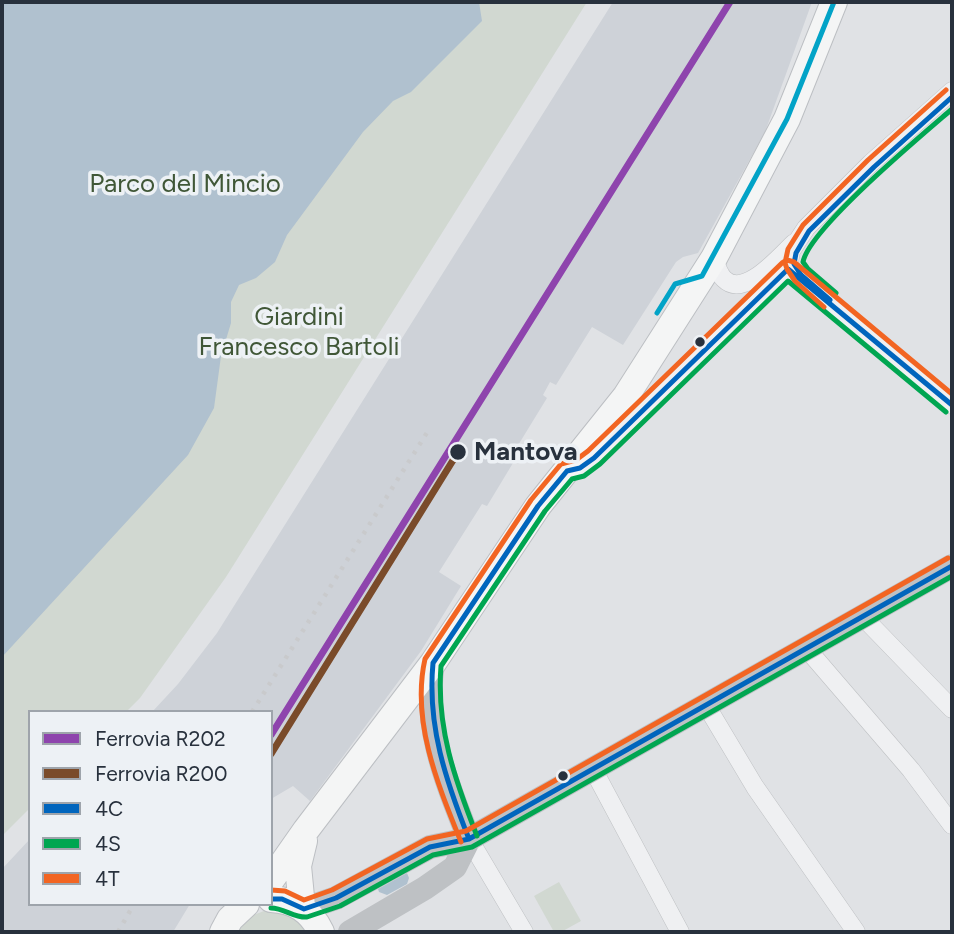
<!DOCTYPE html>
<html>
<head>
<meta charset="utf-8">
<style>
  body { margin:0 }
  #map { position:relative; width:954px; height:934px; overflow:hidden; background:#e0e2e5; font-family:Figtree,sans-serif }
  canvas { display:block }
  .frame { position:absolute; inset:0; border:4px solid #28313d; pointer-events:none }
  .legend { position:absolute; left:28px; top:710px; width:245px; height:196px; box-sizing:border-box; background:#edf1f5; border:2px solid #9ea4ab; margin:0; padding:9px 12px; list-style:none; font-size:21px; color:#28313d }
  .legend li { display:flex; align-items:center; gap:14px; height:35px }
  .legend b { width:35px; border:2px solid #9ea4ab }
</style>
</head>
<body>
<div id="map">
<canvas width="954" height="934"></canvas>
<div class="frame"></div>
<ul class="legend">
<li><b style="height:9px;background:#8e44ad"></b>Ferrovia R202</li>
<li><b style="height:9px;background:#7a4b2a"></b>Ferrovia R200</li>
<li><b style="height:9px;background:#0065bd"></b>4C</li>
<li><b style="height:9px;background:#00a651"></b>4S</li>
<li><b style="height:9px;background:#f26522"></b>4T</li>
</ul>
</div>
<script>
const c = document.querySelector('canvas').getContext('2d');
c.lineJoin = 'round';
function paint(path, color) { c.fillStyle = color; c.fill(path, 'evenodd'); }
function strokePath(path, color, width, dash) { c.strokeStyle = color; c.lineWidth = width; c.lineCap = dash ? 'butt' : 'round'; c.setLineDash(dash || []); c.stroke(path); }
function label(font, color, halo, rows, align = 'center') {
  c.font = font + ' Figtree,sans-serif'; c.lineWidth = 7; c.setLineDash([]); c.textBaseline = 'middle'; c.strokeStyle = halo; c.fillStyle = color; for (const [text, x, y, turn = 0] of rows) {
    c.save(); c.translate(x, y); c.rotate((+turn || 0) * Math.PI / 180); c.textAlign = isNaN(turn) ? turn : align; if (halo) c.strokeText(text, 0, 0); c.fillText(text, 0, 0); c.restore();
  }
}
const built = new Path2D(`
  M613,2H812L765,132L698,253L683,257L676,262L623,345L592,327L556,385L550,382L543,395L547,398L509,460L513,463L487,506L482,504L439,572L461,586L421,651L310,801L293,786L271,799V712H152L178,684L217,633Z
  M30,839V904H190L173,932H2V869Z`);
const green = new Path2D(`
  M2,2H587L226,577L140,698L126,712H30V808L2,836Z
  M559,882L581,921L561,932H554L534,896Z
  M264,911C283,911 297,915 307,932H237L251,916Z`);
const water = new Path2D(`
  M2,2H479L482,21L411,92L393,101L363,132L287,235L275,262L256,278L239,285L231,302V323L221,356L214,408L188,455L2,657Z
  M407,873L409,878L407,884L387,895L379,892L378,889Z`);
const street = new Path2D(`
  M714,258C716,264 718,273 724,279C744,299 779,257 794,243
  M788,269L791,251L806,228L871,163L952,91
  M788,269L952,405
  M571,470L580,468L594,458L788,269
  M863,617L952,709
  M807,649L911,770L952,825
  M706,705L755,787L856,932
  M593,769L680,932
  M469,839L524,932`);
const secondary = new Path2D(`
  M433,663C423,727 446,781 469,839
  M304,909L336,898L430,847L469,839L952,566
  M350,932L425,888L455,867L469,839`);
const primary = new Path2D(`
  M271,880L306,830L433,663L538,506L626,396L714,258L787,119L834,2
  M271,899C295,900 311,911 321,932
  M302,907L298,866L304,841
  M223,932L230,919L246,904`);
const rail = new Path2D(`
  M252,712L428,431
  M118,932L134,904`);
const bus1 = new Path2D(`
  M830,300L801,275L794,264L796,253L809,231L874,167L952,97
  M469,839C446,781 427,726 433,663L538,506L567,471L580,468L594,458L788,269L952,405
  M271,899H282L304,909L336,898L430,847L469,839L952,566`);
const bus2 = new Path2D(`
  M836,293L808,269L803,262C809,229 922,135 952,109
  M477,836C455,780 436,727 441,666L545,511L572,479L584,476L600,464L788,281L946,412
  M271,908C284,908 294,918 307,917L340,906L433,855L472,847L952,576`);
const bus3 = new Path2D(`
  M824,307L795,281L787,269L785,263L788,249L803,225L868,160L946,90
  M461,842C438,785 411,721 425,659L531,500L561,464L576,460L588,451L782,263L787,260L794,262L952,394
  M271,890L285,891L304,900L332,890L427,839L466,831L948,558`);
const bus4 = new Path2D(`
  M702,276L787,119L834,2
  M657,313L675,284L702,276`);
const rail1 = new Path2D(`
  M271,735L730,2`);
const rail2 = new Path2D(`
  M271,754L460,449`);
const markers = [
  [700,342,6,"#28313d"],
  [458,452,9,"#28313d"],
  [563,776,6,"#28313d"]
];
const parkNames = [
  ["Parco del Mincio",185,184],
  ["Giardini",299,317],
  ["Francesco Bartoli",299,347]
];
const stopNames = [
  ["Mantova",474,452]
];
paint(built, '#ced2d8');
paint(green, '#d1d8d1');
paint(water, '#b0c1cf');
strokePath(street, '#bec0c3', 19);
strokePath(primary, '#bcbfc3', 28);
strokePath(street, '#eff0f2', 18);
strokePath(secondary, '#bec1c4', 24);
strokePath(primary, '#f4f5f5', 26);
strokePath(rail, '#c9cacc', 4.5, [3.5, 7]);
strokePath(bus1, '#0065bd', 5);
strokePath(bus2, '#00a651', 5);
strokePath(bus3, '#f26522', 5);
strokePath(bus4, '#02a3c7', 5);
strokePath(rail1, '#8e44ad', 7);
strokePath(rail2, '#7a4b2a', 7);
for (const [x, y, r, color] of markers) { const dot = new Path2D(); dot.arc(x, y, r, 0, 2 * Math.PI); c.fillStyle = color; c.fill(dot); strokePath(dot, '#edf1f5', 2.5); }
label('26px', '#405737', '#edf1f5', parkNames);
label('bold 26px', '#28313d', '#edf1f5', stopNames, 'left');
</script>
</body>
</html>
